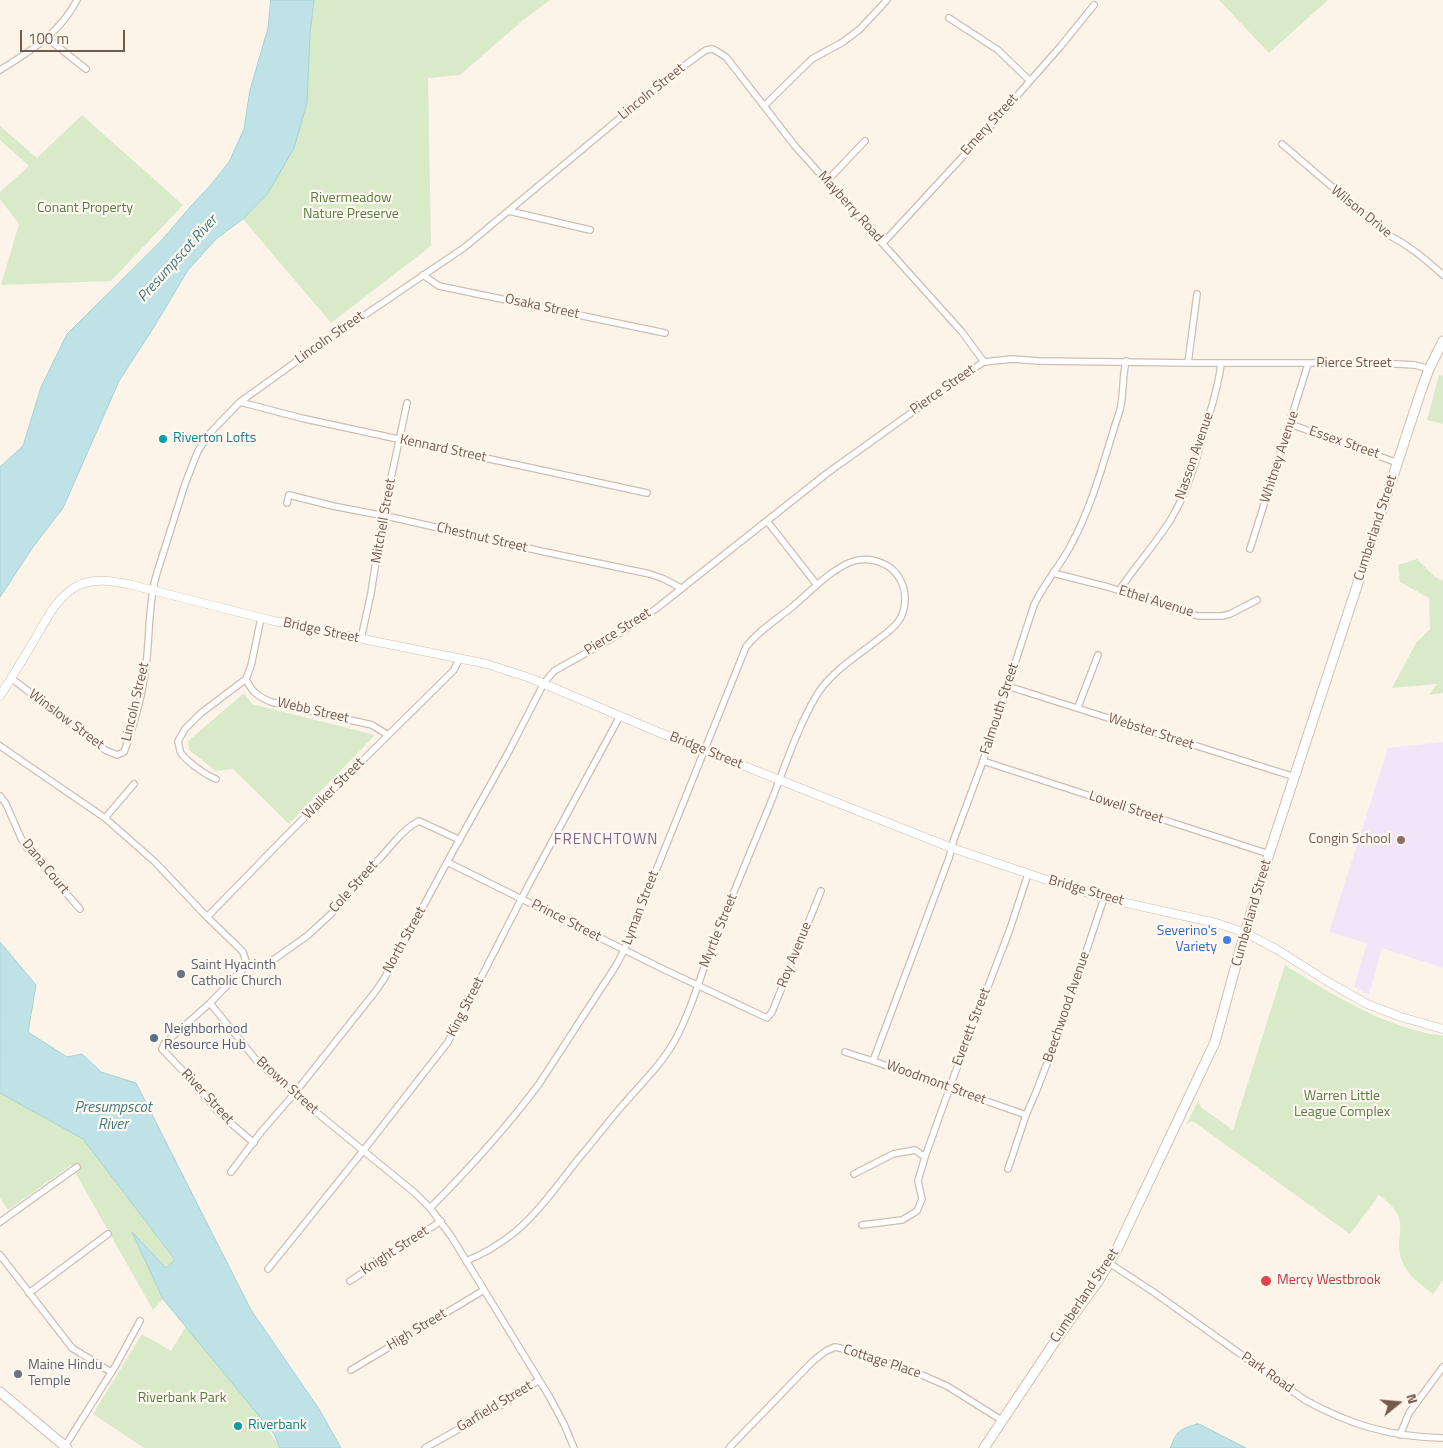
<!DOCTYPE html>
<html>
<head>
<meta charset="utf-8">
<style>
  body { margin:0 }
  #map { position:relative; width:1443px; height:1448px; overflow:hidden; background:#fcf4e9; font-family:"Titillium Web",sans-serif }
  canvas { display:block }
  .north { position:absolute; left:1373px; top:1378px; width:50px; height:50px; -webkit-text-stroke:4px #fff8f0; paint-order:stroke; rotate:73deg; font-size:14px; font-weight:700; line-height:20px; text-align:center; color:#76594d }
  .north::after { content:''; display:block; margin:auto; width:18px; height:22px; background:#76594d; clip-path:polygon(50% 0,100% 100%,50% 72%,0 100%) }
  .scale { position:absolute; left:20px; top:30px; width:105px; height:22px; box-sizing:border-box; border:2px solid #76594d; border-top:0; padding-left:6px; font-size:15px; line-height:18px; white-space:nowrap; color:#76594d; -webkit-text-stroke:4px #fff8f0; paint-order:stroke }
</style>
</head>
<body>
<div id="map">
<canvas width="1443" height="1448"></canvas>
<div class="north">N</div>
<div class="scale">100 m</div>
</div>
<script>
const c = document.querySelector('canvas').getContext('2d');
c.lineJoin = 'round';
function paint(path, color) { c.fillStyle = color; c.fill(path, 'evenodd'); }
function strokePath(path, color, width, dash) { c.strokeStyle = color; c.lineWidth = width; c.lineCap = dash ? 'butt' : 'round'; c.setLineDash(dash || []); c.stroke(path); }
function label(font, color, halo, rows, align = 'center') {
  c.font = font + ' "Titillium Web",sans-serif'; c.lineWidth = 4.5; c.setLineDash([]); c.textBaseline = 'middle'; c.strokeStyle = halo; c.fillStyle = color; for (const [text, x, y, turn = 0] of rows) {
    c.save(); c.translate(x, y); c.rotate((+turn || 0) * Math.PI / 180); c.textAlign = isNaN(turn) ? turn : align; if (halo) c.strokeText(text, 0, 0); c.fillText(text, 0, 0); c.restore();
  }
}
const education = new Path2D(`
  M1443,742V968L1382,948L1369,995L1354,987L1367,943L1329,932L1388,748Z`);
const green = new Path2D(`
  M314,0H550L522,21L460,75L428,78L431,246L331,323L243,219L268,193L310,34Z
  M1219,0H1328L1269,53Z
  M82,115L183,205L111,281L1,285L19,224L0,199V192L29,166L0,140V126L37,158Z
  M1439,375L1443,376V424L1427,420Z
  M1417,559L1434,576L1443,581V693L1429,695L1437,684L1392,688L1416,643L1430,629L1429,598L1400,582L1398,565Z
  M244,693L252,704L375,735L289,824L233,769L216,771L189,750L188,741Z
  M1285,965C1333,995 1385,1028 1443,1036V1280L1433,1294C1423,1286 1412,1279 1405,1267C1388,1236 1418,1223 1379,1195L1350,1234L1194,1122H1190L1186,1125L1199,1099V1104L1202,1108L1233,1130Z
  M0,1093L83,1139L175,1261L166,1269L133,1234L163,1299L153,1310L71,1165L8,1210L0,1198Z
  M188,1323L262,1417L270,1433L281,1448H144L93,1414L142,1334L171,1351Z`);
const water = new Path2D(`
  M271,0H314L310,34L307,103L294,148L268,193L243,219L216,239L188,270L154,327L119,381L63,508L33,547L0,597V467L23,446L41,387L67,334L161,241L191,206L210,186L229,162L244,129L250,90L268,28Z
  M0,942L36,985L28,1032L67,1057L82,1054L101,1072L136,1083L251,1310L319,1409L341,1448H280L274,1434L163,1299L132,1232L166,1268L175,1260L83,1139L0,1093Z
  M1197,1424H1199L1246,1448H1170C1178,1430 1178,1430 1197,1424Z`);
const minor = new Path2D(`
  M949,18L998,50L1030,81
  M47,38L86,69
  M0,70C31,51 60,33 77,0
  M764,106L812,59L843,42L860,29L887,0
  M1282,144L1387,234C1410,246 1424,258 1443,275
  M826,182L865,141
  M509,211L590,230
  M883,243L978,140L1060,47L1094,5
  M423,275L439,286L665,333
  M1188,363L1197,294
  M240,402L301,418L647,493
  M1290,424L1398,463
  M287,503L289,495L333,506L395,518L545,552L650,574L664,579L681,588
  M767,521L817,585
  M1250,549L1308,364
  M1053,573L1108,587L1198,616H1222L1230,614L1257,600
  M1119,591C1135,566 1155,545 1171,519C1188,491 1197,458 1206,426C1212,405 1219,385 1221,363
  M361,639L371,593L383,516L407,403
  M11,678L105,750L117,755L124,752C134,725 143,693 146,665C150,636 148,606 156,576L185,484L198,451L210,433L240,402L297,361L465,247L674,73L706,50L713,49L726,57L795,146L962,332L984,362
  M246,679C252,692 257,696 271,702L372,725L388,735
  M1007,686L1295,777
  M1078,707L1098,655
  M0,746L105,818L155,862L207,917L234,943L243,952L247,965
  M983,761L1269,854
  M216,779C207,776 186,761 181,753C179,749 179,745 178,741L185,729L201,713L246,679L251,666L261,618
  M0,796L6,804L21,838L27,848L80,909
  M105,818L134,784
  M447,862L663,969L767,1018L772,1012L821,891
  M207,917L288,834L454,670L459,659
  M247,965H266L307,936L330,915L396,840C403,832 409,826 419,821L460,840
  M247,965L210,1003L164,1044L162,1049L187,1075L219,1113L254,1143
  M210,1003L257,1061L294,1094L415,1193L430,1208L451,1236L549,1396L564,1424L574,1448
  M845,1052L873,1061L1026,1115
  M873,1061L909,965L949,858L954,839L983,761L1034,605C1044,583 1061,565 1072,543C1094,502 1105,455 1120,410C1124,394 1122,378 1126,361
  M1008,1169L1026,1115L1036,1092L1060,1030L1104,898
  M231,1172L261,1132L294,1094L375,992L384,979L452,853L508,753L544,683L554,671L611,639L657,608L826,474L971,370L984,362L1012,359L1039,361L1194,363H1378L1415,365L1429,369
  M854,1174L893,1154L915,1150L925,1157
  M430,1208C469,1169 506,1128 539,1084L617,964L624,950L746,647C758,631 776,620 792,607C810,592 832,568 854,561C867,557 883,561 893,570C903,580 907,594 904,608C901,626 884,634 871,645C851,660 827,676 815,698C796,731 783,772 769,807C749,855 729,903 710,951C699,981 690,1013 674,1042C660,1066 640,1085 622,1106C607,1123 594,1141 579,1158C560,1182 538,1213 515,1232C500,1244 484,1254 466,1261
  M0,1222L77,1167
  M862,1225L902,1220L917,1211L922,1199L918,1181L925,1157L955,1073L1010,929L1028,874
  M0,1255L69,1344L72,1348L111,1372
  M1109,1263L1152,1291L1305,1400C1350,1425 1391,1437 1443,1438
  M268,1269L363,1151L448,1042L528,886L620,716
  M350,1281L441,1221
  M29,1293L108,1234
  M351,1370L484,1290
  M1400,1435L1409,1413L1443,1367
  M65,1446L116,1365L140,1321
  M425,1448L500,1406L539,1380
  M729,1448L813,1361L826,1351L835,1347L853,1351L922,1375L947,1386L1003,1421`);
const tertiary = new Path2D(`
  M0,696C11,679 21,662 32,644C44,624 56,596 79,585C95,578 112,581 128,584L274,621L487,664L530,678L658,732L952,848L1059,884L1104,898L1216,923L1246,933L1278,950L1325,980L1367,1004L1401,1017L1443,1029`);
const secondary = new Path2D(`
  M0,1392L67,1448
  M984,1448L1060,1334L1099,1280L1117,1249L1215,1042L1242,943L1269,854L1421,391L1429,369L1443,341`);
const markers = [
  [163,439,5,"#0f9aa8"],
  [1401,840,5,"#8d6e63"],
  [1227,940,5,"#3f7fe0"],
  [181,974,5,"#6b7280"],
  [154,1038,5,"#5c6f8a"],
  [1266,1281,6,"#e0444e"],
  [18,1374,5,"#6b7280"],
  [238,1426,5,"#0f9aa8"]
];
const streetNames = [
  ["Lincoln Street",652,92,-39],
  ["Emery Street",990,125,-48],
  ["Mayberry Road",850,207,48],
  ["Wilson Drive",1361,212,39],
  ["Osaka Street",542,307,12],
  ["Lincoln Street",330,338,-35],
  ["Pierce Street",1354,364],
  ["Pierce Street",943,390,-35],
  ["Essex Street",1344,443,19],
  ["Kennard Street",443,449,12],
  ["Nasson Avenue",1195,456,-71],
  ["Whitney Avenue",1280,457,-72],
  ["Mitchell Street",384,521,-80],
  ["Cumberland Street",1376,528,-72],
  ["Chestnut Street",482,538,13],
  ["Ethel Avenue",1156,602,17],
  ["Bridge Street",321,631,12],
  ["Pierce Street",618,632,-32],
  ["Lincoln Street",136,702,-77],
  ["Falmouth Street",1000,709,-72],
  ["Webb Street",313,711,13],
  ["Winslow Street",66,720,37],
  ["Webster Street",1151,732,18],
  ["Bridge Street",706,751,22],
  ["Walker Street",334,789,-45],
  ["Lowell Street",1126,808,18],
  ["Dana Court",45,867,51],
  ["Cole Street",354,887,-48],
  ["Bridge Street",1086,891,16],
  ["Lyman Street",641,908,-69],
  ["Cumberland Street",1252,913,-74],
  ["Prince Street",566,921,27],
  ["Myrtle Street",719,931,-68],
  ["North Street",405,940,-61],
  ["Roy Avenue",795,955,-68],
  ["King Street",466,1007,-63],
  ["Beechwood Avenue",1067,1007,-71],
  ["Everett Street",972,1027,-69],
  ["Woodmont Street",936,1083,20],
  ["Brown Street",287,1086,42],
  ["River Street",207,1097,47],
  ["Knight Street",395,1251,-33],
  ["Cumberland Street",1085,1296,-56],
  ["High Street",417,1330,-31],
  ["Cottage Place",882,1362,18],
  ["Park Road",1267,1373,35],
  ["Garfield Street",495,1407,-31]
];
const parkNames = [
  ["Rivermeadow",351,199],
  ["Nature Preserve",351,215],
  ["Conant Property",85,209],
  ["Warren Little",1342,1097],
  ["League Complex",1342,1113],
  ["Riverbank Park",182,1399]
];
const cultureNames = [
  ["Riverton Lofts",173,439],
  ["Riverbank",248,1426]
];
const educationNames = [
  ["Congin School",1391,840]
];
const shopNames = [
  ["Severino's",1217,932],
  ["Variety",1217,948]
];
const worshipNames = [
  ["Saint Hyacinth",191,966],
  ["Catholic Church",191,982],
  ["Maine Hindu",28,1366],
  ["Temple",28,1382]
];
const serviceNames = [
  ["Neighborhood",164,1030],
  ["Resource Hub",164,1046]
];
const healthNames = [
  ["Mercy Westbrook",1277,1281]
];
const waterNames = [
  ["Presumpscot River",178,259,-48],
  ["Presumpscot",113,1108],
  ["River",113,1125]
];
const neighbourhoodNames = [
  ["FRENCHTOWN",606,840]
];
paint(education, '#f1e6f9');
paint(green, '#d8eac8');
paint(water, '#bee2e6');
strokePath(water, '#a4d2d7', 1);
strokePath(minor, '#d0bdb1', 8);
strokePath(tertiary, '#d0bdb1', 9);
strokePath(secondary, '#d3bdaf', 11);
strokePath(minor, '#fff', 5.5);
strokePath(tertiary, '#fff', 8);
strokePath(secondary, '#fff', 9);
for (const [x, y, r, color] of markers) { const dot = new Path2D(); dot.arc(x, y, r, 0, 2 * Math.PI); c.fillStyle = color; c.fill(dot); strokePath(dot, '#fff8f0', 2); }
label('14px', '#76594d', '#fff8f0', streetNames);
label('14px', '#587c45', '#fff8f0', parkNames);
label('14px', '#0d838f', '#fff8f0', cultureNames, 'left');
label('14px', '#785e54', '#fff8f0', educationNames, 'right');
label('14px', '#366cbe', '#fff8f0', shopNames, 'right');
label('14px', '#5b616d', '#fff8f0', worshipNames, 'left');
label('14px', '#4e5e75', '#fff8f0', serviceNames, 'left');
label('14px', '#be3a42', '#fff8f0', healthNames, 'left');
label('italic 15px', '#437b82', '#fff8f0', waterNames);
c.letterSpacing = '1px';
label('15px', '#806592', '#fff8f0', neighbourhoodNames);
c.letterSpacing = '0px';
</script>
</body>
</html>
